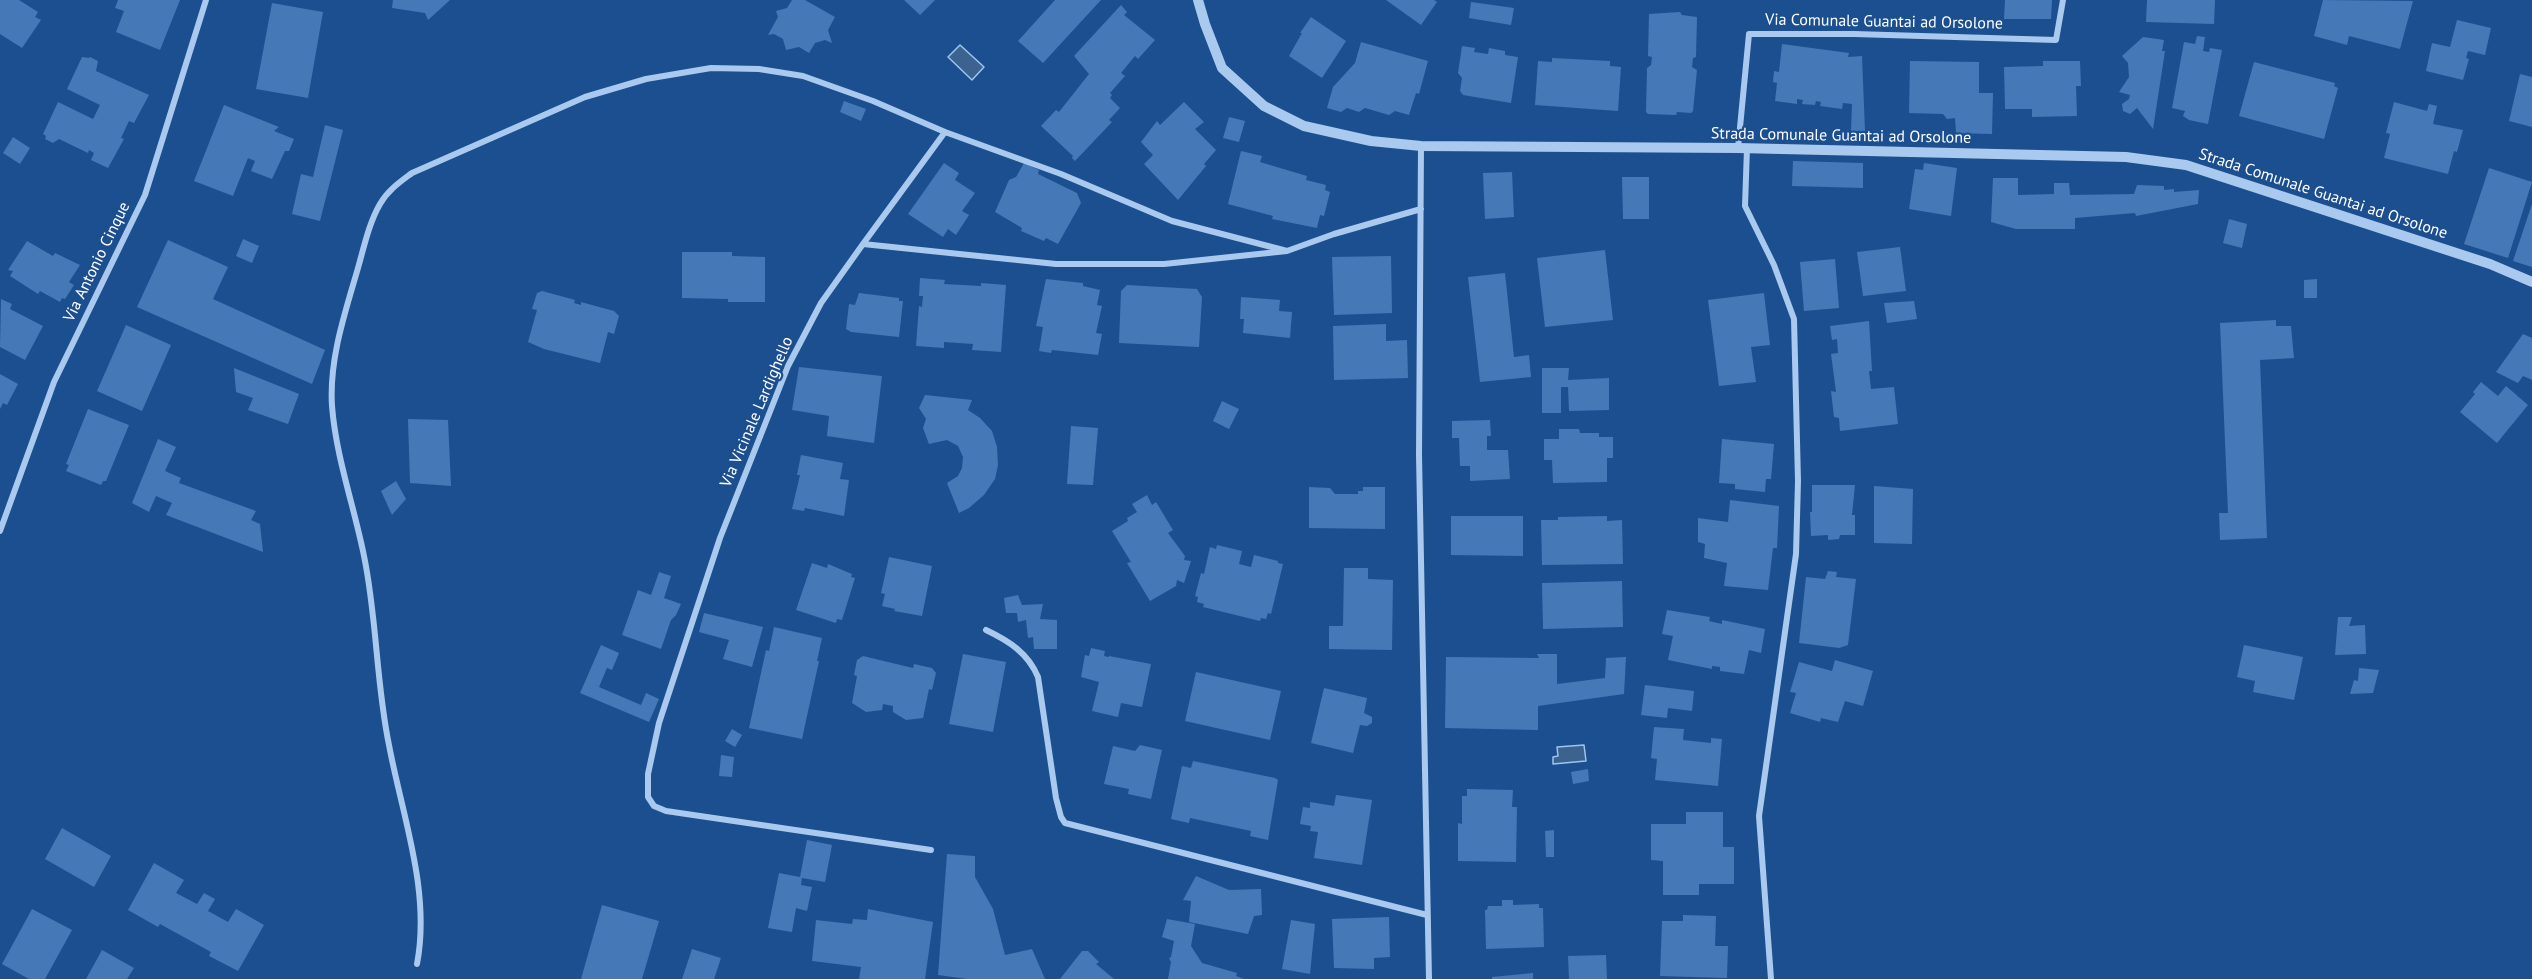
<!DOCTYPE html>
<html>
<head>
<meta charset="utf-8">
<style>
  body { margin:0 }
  canvas { display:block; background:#1b4f8f }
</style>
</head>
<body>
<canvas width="2532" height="979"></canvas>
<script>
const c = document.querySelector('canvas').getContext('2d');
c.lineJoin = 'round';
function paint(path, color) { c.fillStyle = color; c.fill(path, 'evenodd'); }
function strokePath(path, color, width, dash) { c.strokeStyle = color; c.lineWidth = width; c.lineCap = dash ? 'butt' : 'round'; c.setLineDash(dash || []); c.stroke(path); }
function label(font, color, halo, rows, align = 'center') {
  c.font = font + ' "PT Sans",sans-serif'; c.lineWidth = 4.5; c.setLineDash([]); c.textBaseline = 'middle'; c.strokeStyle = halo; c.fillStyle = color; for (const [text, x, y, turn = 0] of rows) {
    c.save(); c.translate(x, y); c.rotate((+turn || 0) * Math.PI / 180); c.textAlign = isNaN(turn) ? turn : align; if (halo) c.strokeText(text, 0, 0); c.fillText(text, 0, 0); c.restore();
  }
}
const water = new Path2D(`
  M960,45L984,67L972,80L948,57Z
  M1584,745L1586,761L1553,764V757L1558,756L1557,747Z`);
const building = new Path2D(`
  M0,0H19L38,12L35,17L41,20L22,48L0,34Z
  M118,0H180L160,50L116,32L124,11L115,8Z
  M393,0H450L428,20L425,13L392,8Z
  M792,0H805L835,17L828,30L832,43L825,40L815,43L809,53L799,47L786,50L783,39L774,34L768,35L778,17L776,11L787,8Z
  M904,0H935L920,15Z
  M1055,0H1101L1043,63L1018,41Z
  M1386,0H1434L1437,2L1421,25Z
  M2005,0H2052L2051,19H2004Z
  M2147,0H2215L2214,24L2146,22Z
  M2323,0L2413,1L2400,49L2349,36L2347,45L2314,36Z
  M1471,2L1514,8L1511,25L1469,18Z
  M272,3L323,12L308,98L256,89Z
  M1121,5L1127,12L1124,15L1155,40L1138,59L1135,56L1121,73L1125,76L1110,93L1112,95L1110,98L1120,108L1109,120L1112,122L1075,161L1072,158L1073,156L1041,126L1056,110L1059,112L1089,74L1074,56Z
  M1680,12L1682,15L1697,17L1696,57L1693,58L1692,67L1697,70L1693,111L1691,113L1677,112L1676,115L1648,114L1646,112L1647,68L1651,65L1652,57L1648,56L1649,14Z
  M1311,17L1346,41L1322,78L1289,56L1302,33H1300Z
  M2457,20L2491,28L2485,55L2468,51L2466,58L2469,59L2463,80L2426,71L2432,43L2450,47Z
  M2197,36L2205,37L2203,51L2209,52L2210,48L2222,50L2208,124L2189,120L2183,116L2185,111L2172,108L2184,42L2195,44Z
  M2143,37L2164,40L2162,51H2165L2153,129L2137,108L2130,114L2123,111L2122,104L2129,99L2130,95L2119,92L2129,77L2128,63L2122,56Z
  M1361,42L1428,61L1419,94L1416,93L1409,115L1395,111L1389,115L1365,108L1359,112L1347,108L1341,112L1327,108L1333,87L1355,63Z
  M1782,44L1849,53L1848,57L1862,56L1865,131H1851L1852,104L1843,103L1842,109L1820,106L1821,102L1816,101L1815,105L1802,104L1803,100L1797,99V104L1775,101L1777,83L1773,82L1774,71L1779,72Z
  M1462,46L1475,48L1474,52L1488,54L1489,48L1505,51V55L1518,57L1511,103L1463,95L1460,91L1462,78L1458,73Z
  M82,57L89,58L90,57L98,61L96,71L149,95L134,123L129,121L121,138L124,139L108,168L91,160L94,153L89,150L88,153L59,139L53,143L45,139L46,136L43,134L58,102L93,119L100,105L67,89Z
  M1552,58L1610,61V66L1621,67L1618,111L1535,105L1538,61L1552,62Z
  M1910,61L1979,62V93H1993L1992,134L1956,133L1955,118L1947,119L1943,114L1909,113Z
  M2043,61H2080L2081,86H2076L2077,116L2032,117V109H2005L2004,67L2043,66Z
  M2254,62L2335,83L2334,86L2338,88L2324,139L2239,116Z
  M2520,74L2532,77V127L2509,121Z
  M844,101L866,109L861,121L840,112Z
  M1184,102L1204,122L1195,129L1216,150L1204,164L1206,166L1178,200L1144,164L1153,155L1141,142L1157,121L1160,125Z
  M2394,102L2427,111L2429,104L2437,106L2433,124L2463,130L2457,152L2454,151L2448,174L2384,158L2390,134L2386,133Z
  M224,105L279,127L274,131L294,139L289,151H285L272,179L251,171L255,161L248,158L233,196L194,181Z
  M1229,117L1245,121L1239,142L1223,138Z
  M325,125L343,130L320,221L292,214L301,174L313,177Z
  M13,137L30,148L20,164L3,153Z
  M1241,151L1262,156L1260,162L1307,176L1306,180L1326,185L1325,190L1330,192L1324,216L1320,215L1317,228L1272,219L1273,216L1228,204Z
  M1793,161L1863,163V188L1792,186Z
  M944,163L959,173L955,180L975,193L962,211L969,215L956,235L948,229L943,237L908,214Z
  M1024,163L1039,170L1038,174L1077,193L1081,203L1058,244L1046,238L1044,241L1021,231L1022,228L995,212L1009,180L1016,177Z
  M1924,163L1957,168L1951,216L1909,209L1915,169L1923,170Z
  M2489,168L2532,182L2508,258L2464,244Z
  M1512,172L1514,217L1485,219L1483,173Z
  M1622,177H1649V219H1623Z
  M1993,178H2018V195L2054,194V183H2069L2070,195L2134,194L2137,185L2164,186V190L2174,189V192L2199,190L2198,204L2136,216L2135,213L2075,218V229H2016L1991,222Z
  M2532,204V267L2513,261Z
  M2229,219L2247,224L2242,248L2223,243Z
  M243,239L259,246L252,263L236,256Z
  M168,240L228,267L213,299L325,350L312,384L137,307Z
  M27,241L53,256L55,253L80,265L69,282L74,285L65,299L62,298L60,302L40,291L38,294L10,276L13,271L8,270Z
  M1900,247L1906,291L1863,296L1857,252Z
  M1605,250L1613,320L1545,327L1537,258Z
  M682,252H732V256L765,257V302H728V299L682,298Z
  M1391,256L1392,313L1334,315L1332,257Z
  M1835,259L1839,308L1804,311L1800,262Z
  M1505,273L1514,357L1529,355L1531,377L1480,382L1468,277Z
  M920,278L945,280L944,284L981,286V283L1006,285L1001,352L972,350L973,344L944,342V348L916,346L919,306L922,307L923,296H919Z
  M1046,279L1083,283V286L1100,290L1097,305L1102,306L1096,333L1102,334L1098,355L1052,350L1051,353L1039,351L1043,327L1036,326Z
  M2317,279V298H2304V280Z
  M1127,285L1197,289L1202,297L1199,347L1119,343L1121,291Z
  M542,291L575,300L574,303L581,305V302L614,311L619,316L614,334L608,332L600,363L544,349L528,342L537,310L532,309L537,293Z
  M859,293L899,298V301H903L899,337L851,332L846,329L849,304L855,305Z
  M1764,293L1770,345L1751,347L1756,382L1719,386L1708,300Z
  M1241,297L1280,300L1279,311L1292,312L1290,338L1243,333L1244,319H1240Z
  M1,299L12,304L10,309L43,326L25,360L0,347Z
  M1914,301L1917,319L1887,323L1884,303Z
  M2276,320V326H2291L2294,358L2260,360L2267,538L2220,540L2219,513H2228L2220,323Z
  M1869,321L1872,371H1869L1871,389L1894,387L1898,424L1840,431L1839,418L1834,417L1831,391L1836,392L1831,354L1838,353L1837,339L1832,340L1830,326Z
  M1386,324V341L1407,340L1408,378L1334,380L1333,326Z
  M126,325L171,345L142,411L97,391Z
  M2523,334L2532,338V380L2523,376L2518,383L2496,372Z
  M799,367L882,376L874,443L827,436L829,416L792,410Z
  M234,368L299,394L288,424L248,410L253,398L236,392Z
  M1542,368H1569L1568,380L1609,378V410L1569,411L1568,387H1561V413H1542Z
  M0,374L18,384L7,405L3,403L0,409Z
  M2481,382L2498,396L2506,386L2528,405L2497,443L2460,412L2475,394L2473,392Z
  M925,395L972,400L968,410L980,418L992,431L997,447L998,465L995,479L984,495L969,508L959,513L947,483L958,476L962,468L963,457L958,446L947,440L929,444L923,428L926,419L919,408Z
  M1222,401L1239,409L1229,429L1213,421Z
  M88,409L129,425L106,481H103L101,485L66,471L69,465L66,464Z
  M408,419L448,420L451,486L410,483Z
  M1490,420L1491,436H1487V450H1508L1510,479L1470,481V466H1460L1459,438H1452V421Z
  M1071,426L1098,428L1093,485L1067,484Z
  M1559,429H1579L1580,433H1599V437H1613V458H1607V482L1553,483L1552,460H1544V439H1559Z
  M158,439L176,447L165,471L181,478L179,483L256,511L251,520L260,524L263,552L166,515L172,503L156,496L149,512L132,503Z
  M1722,439L1774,444L1771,479H1766L1765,492L1735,489V484L1719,483Z
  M801,455L843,463L840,479L849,480L844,516L805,508L804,511L792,509L800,475H797Z
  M396,481L406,499L392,515L381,491Z
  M1812,485H1855L1852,515H1855V535H1840L1839,539L1828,540V535L1811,536L1810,512H1812Z
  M1874,486L1913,489L1912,544L1874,543Z
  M1309,487L1330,488L1335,494H1358V491H1363V487H1385V529L1309,528Z
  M1147,495L1152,505L1156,502L1173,530L1168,533L1185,556L1184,560L1191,561L1184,583L1177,580L1176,586L1150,601L1127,563L1131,562L1112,531L1128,521L1127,518L1137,512L1132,504Z
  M1730,500L1779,506L1777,548H1773L1768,590L1724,586L1727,563L1704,558L1705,544L1698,542V518L1728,522Z
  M1451,516H1523V556L1451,555Z
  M1607,516V521L1622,520L1623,564L1542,565L1541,520H1558V517Z
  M1217,545L1242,551L1239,564L1251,567L1254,555L1278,561V563L1283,564L1271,614L1268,613L1266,619L1261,618L1260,621L1203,607L1204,604L1197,602L1198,597L1195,596L1201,573L1204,574L1210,547L1216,549Z
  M889,557L932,566L922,616L894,611L895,609L882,606L885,594L881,593Z
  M812,563L827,568L828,564L852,574L851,577L855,578L842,620L837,619L836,623L796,610Z
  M1344,568H1368V579L1393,580L1392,650L1329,649V626H1343Z
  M1828,571L1837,572L1836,577L1856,579L1848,645L1839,648L1799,643L1806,577L1825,579Z
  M659,572L671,576L664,598L681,604L676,615L671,620L661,649L622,635L638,590L651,595Z
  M1622,581L1623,627L1543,629L1542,583Z
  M1018,595L1022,605L1043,604L1040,619L1057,620V649H1034L1033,637L1028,638L1026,620L1018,622L1017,613H1006L1004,598Z
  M1667,610L1710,617L1709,621L1722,624V620L1765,629L1761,653L1749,650L1744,674L1720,671V667L1712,666V669L1668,660L1673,636L1662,634Z
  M704,613L763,627L752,667L723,659L729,640L699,632Z
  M2338,617H2352L2349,626L2365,625L2366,654L2335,655Z
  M774,627L822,638L817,661H819L802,739L749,728L766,650L769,651Z
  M601,645L619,653L612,670L607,668L599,687L641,705L646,693L659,699L649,722L580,693Z
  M2244,645L2303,657L2294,700L2253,692L2255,681L2237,677Z
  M1091,648L1105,651L1104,656L1109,657V656L1151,664L1142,707L1121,703L1118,717L1092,711L1099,682L1081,677L1085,655L1089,656Z
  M963,654L1006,662L993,732L949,724Z
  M1537,654H1557V684L1605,678L1606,658L1626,657L1624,694L1538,706V730L1445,728L1446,657L1539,658Z
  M863,656L913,668L914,664L932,668L936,673L932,690L929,689L923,718L906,720L893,712V706L883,704L882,710L866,712L852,703L857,676L854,675L857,660Z
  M1835,660L1873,671L1863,706L1845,701L1838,722L1821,718L1820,722L1790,713L1796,693L1790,692L1799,662L1832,671Z
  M2359,668L2379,670L2373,693L2350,694L2354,680L2358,681Z
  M1196,672L1281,691L1270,740L1185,721Z
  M1645,685L1694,691L1692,711L1668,708L1667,718L1641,715Z
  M1324,688L1367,698L1364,713L1372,717V723L1367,726L1360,725L1353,753L1311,743Z
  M1654,727L1684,729L1683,740L1711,743V738L1722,739L1718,786L1655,780L1657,759L1651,758Z
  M732,729L742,735L735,747L725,741Z
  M1140,745L1162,750L1151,799L1128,794L1129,789L1104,784L1113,746L1135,751Z
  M721,755L734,757L732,777L719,776Z
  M1193,761L1275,778L1278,780L1268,840L1250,836L1251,831L1190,818L1189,823L1171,819L1182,766L1191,768Z
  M1588,769L1589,781L1573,784L1571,772Z
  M1467,789L1513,790L1512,807H1517L1516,862L1458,861V823L1462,824V796H1467Z
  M1336,795L1372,800L1362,865L1314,858L1318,832L1310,831L1311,826L1300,824L1303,807L1310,808V802L1334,806Z
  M1686,812H1723V847H1734V884H1699V895H1663V861L1651,860V824H1686Z
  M62,828L111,856L94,887L45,859Z
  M1554,830V857H1546L1545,831Z
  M807,840L832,845L825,882L802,878L801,885L812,887L807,911L796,908L792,932L768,928L779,873L800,877Z
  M947,854L975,856V877L993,909L1005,955L1032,949L1045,979H967L938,975Z
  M154,863L184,880L176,893L197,904L204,893L215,899L208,911L228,922L236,909L264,925L238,971L209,956L211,952L160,924L158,927L128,910Z
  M1196,876L1229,890L1261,889L1262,915L1254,916L1248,934L1189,922L1191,901L1183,900Z
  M1502,900H1513V905L1539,904V908H1543L1544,947L1486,949L1485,910H1487L1488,906H1502Z
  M602,905L659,921L642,979H581Z
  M32,909L72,930L45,979H29L2,964Z
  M868,909L933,922L925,979H859L861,967L812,961L816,920L852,924L853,919L867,920Z
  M1683,915L1716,916L1715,946H1728L1727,978L1660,976L1662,921H1683Z
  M1389,917L1390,957L1374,958V969L1334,968L1332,919Z
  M1167,919L1195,924L1191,946L1202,963L1237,973L1236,976L1244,979H1168L1171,962L1169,958L1171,957L1174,941L1162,937Z
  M1291,920L1315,924L1310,974L1282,969Z
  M692,949L721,958L714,979H682Z
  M102,950L134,968L127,979H86Z
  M1082,951H1088L1099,962L1096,964L1114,979H1060Z
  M1606,955L1607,979H1569L1568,956Z
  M1533,973V979H1492V977Z`);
const minor = new Path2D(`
  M1421,146L1419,455L1429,979
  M1738,148L1749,34H1854L2056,40L2063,0
  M1747,148L1745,206L1774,265L1794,319L1798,481L1796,554L1759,816L1771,979
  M863,244L945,132
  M0,531L54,382L145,195L206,0
  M986,630C1009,641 1028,653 1038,677L1056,798L1061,817L1065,823L1427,915
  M931,850L666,811L654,806L648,797V774L659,723L720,538L788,366L821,303L863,244L1056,264H1164L1287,251L1334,234L1421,209
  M417,964C431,891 402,815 389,745C376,683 377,618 364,556C354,506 336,457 332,406C329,359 345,313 358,268C364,247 369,223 380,204C388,190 400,182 412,173L585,97L646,79L711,68L759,69L803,76L873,101L945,132L1061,174L1172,221L1287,251`);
const tertiary = new Path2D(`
  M1198,0L1205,24L1222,68L1264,106L1304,126L1371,141L1421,146L1738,148L2126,157L2186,165L2490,264L2532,282`);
const streetNames = [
  ["Via Comunale Guantai ad Orsolone",1884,22,1],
  ["Strada Comunale Guantai ad Orsolone",1841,136,1],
  ["Strada Comunale Guantai ad Orsolone",2323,194,18],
  ["Via Antonio Cinque",97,262,-64],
  ["Via Vicinale Lardighello",757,412,-67]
];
paint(water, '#3c6290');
strokePath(water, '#9cc4f0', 1.5);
paint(building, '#4478b7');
strokePath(minor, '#a9c9ee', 6);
strokePath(tertiary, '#a9c9ee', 10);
label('16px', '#fff', '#1b4f8f', streetNames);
</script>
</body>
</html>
